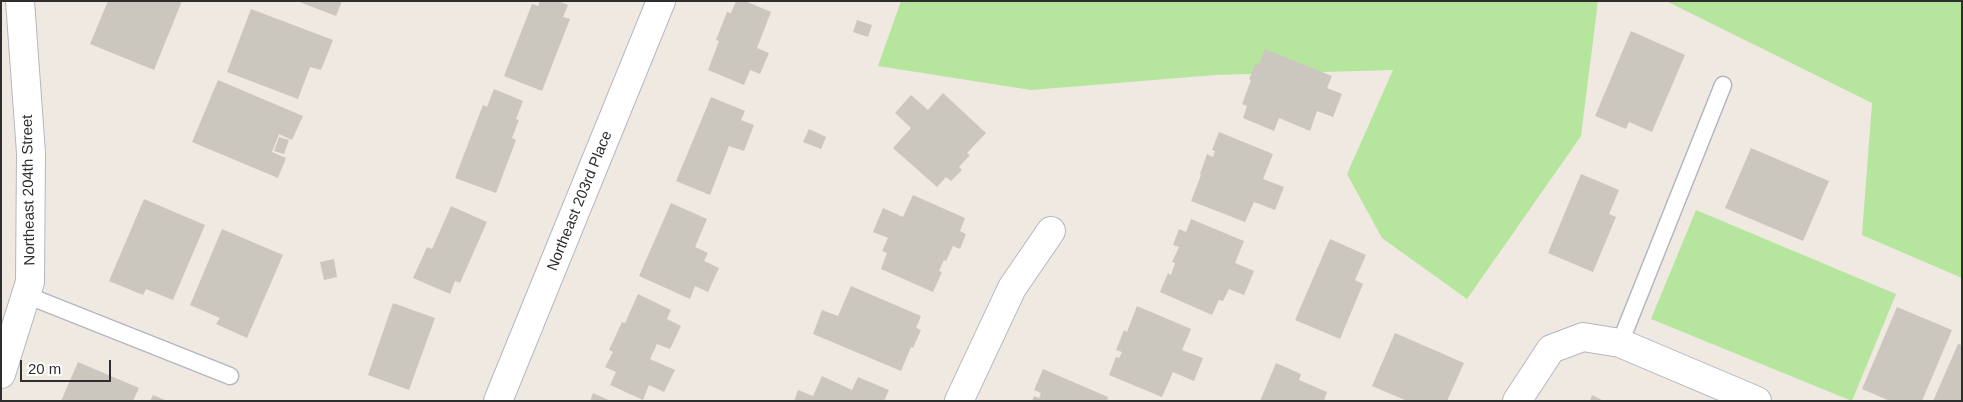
<!DOCTYPE html>
<html>
<head>
<meta charset="utf-8">
<style>
  body { margin:0 }
  #map { position:relative; width:1963px; height:402px; overflow:hidden; background:#efe9e1; font-family:Helvetica,sans-serif }
  canvas { display:block }
  .frame { position:absolute; inset:0; border:2px solid #2e2e2e; pointer-events:none }
  .scale { position:absolute; left:20px; top:360px; width:91px; height:22px; box-sizing:border-box; border:2px solid #2e2e2e; border-top:0; padding-left:6px; font-size:15px; line-height:18px; white-space:nowrap; color:#2e2e2e; -webkit-text-stroke:4px #fff; paint-order:stroke }
</style>
</head>
<body>
<div id="map">
<canvas width="1963" height="402"></canvas>
<div class="frame"></div>
<div class="scale">20 m</div>
</div>
<script>
const c = document.querySelector('canvas').getContext('2d');
c.lineJoin = 'round';
function paint(path, color) { c.fillStyle = color; c.fill(path, 'evenodd'); }
function strokePath(path, color, width, dash) { c.strokeStyle = color; c.lineWidth = width; c.lineCap = dash ? 'butt' : 'round'; c.setLineDash(dash || []); c.stroke(path); }
function label(font, color, halo, rows, align = 'center') {
  c.font = font + ' Helvetica,sans-serif'; c.lineWidth = 5; c.setLineDash([]); c.textBaseline = 'middle'; c.strokeStyle = halo; c.fillStyle = color; for (const [text, x, y, turn = 0] of rows) {
    c.save(); c.translate(x, y); c.rotate((+turn || 0) * Math.PI / 180); c.textAlign = isNaN(turn) ? turn : align; if (halo) c.strokeText(text, 0, 0); c.fillText(text, 0, 0); c.restore();
  }
}
const green = new Path2D(`
  M901,1H1598L1581,136L1467,299L1382,238L1347,174L1393,70L1215,75L1031,90L878,66Z
  M1666,1H1962V278L1862,235L1872,103Z
  M1696,210L1896,294L1852,401L1651,319Z`);
const building = new Path2D(`
  M108,1H182L154,70L90,44Z
  M297,1H342L336,16Z
  M540,1H558L568,5L563,17L570,19L542,91L504,76L532,4L538,6Z
  M736,1H745L771,12L757,48L769,53L760,74L750,70L744,85L708,70L719,41L716,40L727,12L731,13Z
  M251,9L333,40L321,70L310,67L298,99L227,72Z
  M857,20L872,25L868,37L853,32Z
  M1631,31L1685,55L1652,132L1629,122L1626,129L1595,116Z
  M1265,49L1332,76L1327,88L1342,94L1333,117L1317,111L1310,131L1279,118L1274,131L1243,118L1247,106L1242,104L1251,80L1249,79L1256,63L1259,64Z
  M218,80L303,116L292,140L279,134L272,152L286,158L278,178L192,142Z
  M494,89L523,101L516,119L519,120L512,138L516,140L496,193L455,178L483,105L487,107Z
  M943,93L986,133L967,153L970,155L959,167L962,170L951,181L946,177L937,187L893,148L911,128L895,113L911,95L928,110Z
  M711,97L745,111L741,120L754,125L744,151L729,146L710,195L676,181Z
  M809,129L826,137L821,149L803,142Z
  M1219,132L1273,154L1263,179L1284,187L1275,210L1254,202L1245,222L1191,201L1201,175L1200,174L1207,154L1213,157L1215,151L1212,150Z
  M279,137L289,140L284,154L274,151Z
  M1751,148L1829,181L1803,241L1725,208Z
  M1581,174L1619,190L1609,214L1616,217L1593,272L1548,253Z
  M913,195L965,218L960,231L966,234L960,249L953,246L946,261L944,260L939,271L942,272L933,292L881,269L887,253L882,251L888,238L873,232L883,208L903,217Z
  M144,199L205,225L173,300L146,289L143,295L109,281Z
  M671,203L707,219L695,247L708,253L704,261L719,268L708,292L695,286L690,299L639,276Z
  M451,206L487,222L460,283L455,281L450,294L413,278L427,247L432,249Z
  M1191,219L1244,241L1235,263L1254,271L1244,295L1229,289L1223,301L1219,300L1212,315L1160,292L1168,273L1171,275L1175,263L1172,262L1179,247L1173,245L1179,229L1186,232Z
  M222,229L283,255L247,338L216,324L220,318L190,305Z
  M1330,239L1366,255L1355,280L1363,284L1340,339L1295,320Z
  M334,259L337,277L324,280L320,262Z
  M851,286L921,316L916,328L921,330L913,348L911,347L901,371L813,334L822,310L838,316Z
  M638,294L671,310L667,319L681,326L670,349L657,344L650,359L675,370L664,392L649,385L643,400L610,385L616,372L605,367L613,352L609,350L622,322L625,323Z
  M393,303L435,318L409,390L368,375Z
  M1137,306L1191,329L1182,350L1203,358L1194,381L1173,372L1162,397L1109,375L1116,357L1119,358L1122,352L1116,350L1124,330L1127,332Z
  M1897,307L1952,330L1922,401H1890L1862,389Z
  M1395,333L1464,363L1447,401H1407L1372,386Z
  M1958,344L1962,345V401H1933Z
  M78,362L139,388L133,401H61Z
  M1276,363L1301,374L1299,380L1327,392L1324,401H1260Z
  M1043,369L1108,397L1107,401H1032L1034,396L1039,398L1041,393L1034,390Z
  M822,376L852,390L858,377L889,390L884,401H794L798,390L813,396Z
  M593,393L611,401H590Z
  M153,395L167,401H150Z
  M1592,395L1604,401H1590Z`);
const lane = new Path2D(`
  M26,295L230,376
  M1620,343L1723,85`);
const street = new Path2D(`
  M1,374L30,282L31,153L20,1
  M498,401L661,1
  M959,401L1012,288L1051,231
  M1517,401L1551,349L1583,337L1620,343L1757,401`);
const streetNames = [
  ["Northeast 204th Street",29,190,-91],
  ["Northeast 203rd Place",580,201,-68]
];
paint(green, '#b6e59e');
paint(building, '#cbc7bf');
strokePath(lane, '#b4b7c1', 19);
strokePath(street, '#b4b7c1', 30);
strokePath(lane, '#fff', 16);
strokePath(street, '#fff', 28);
label('15px', '#2e2e2e', '#fff', streetNames);
</script>
</body>
</html>
